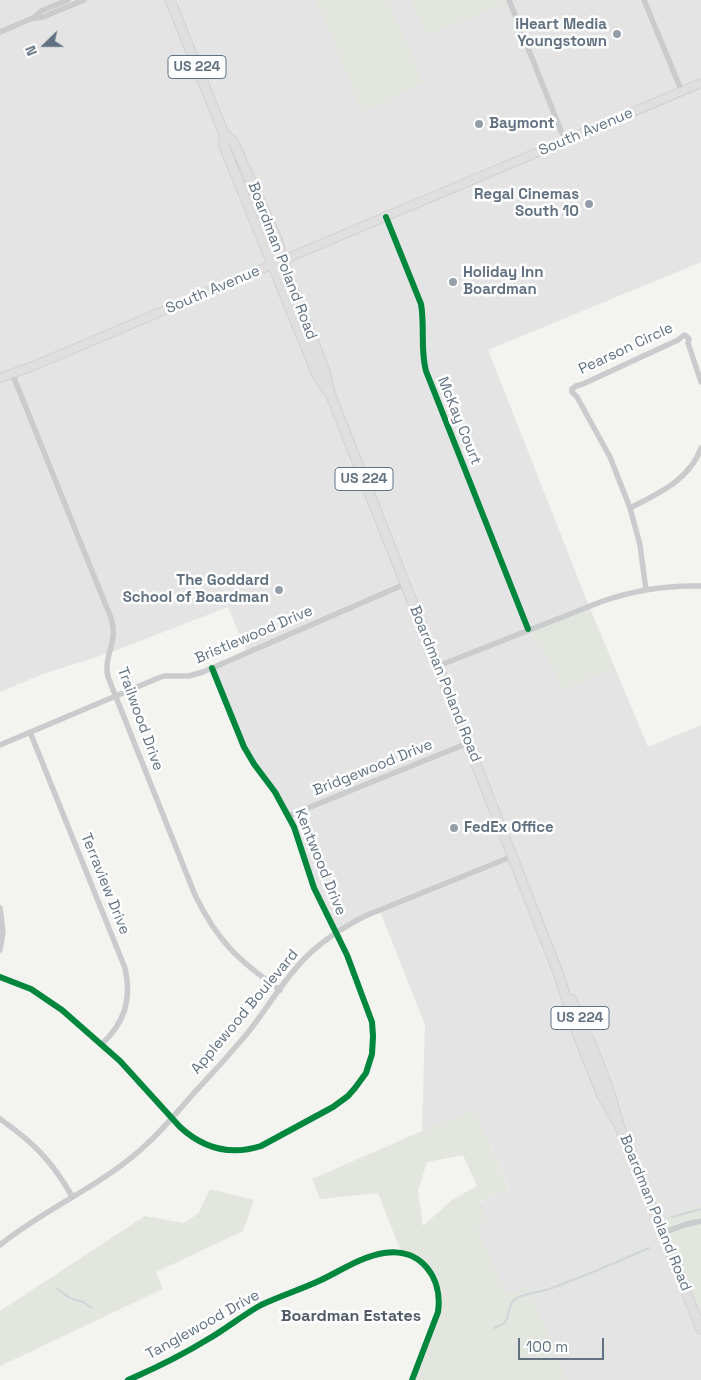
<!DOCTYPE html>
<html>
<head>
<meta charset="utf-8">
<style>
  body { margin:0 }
  #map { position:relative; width:701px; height:1380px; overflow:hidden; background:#f3f3f0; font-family:"Space Grotesk",sans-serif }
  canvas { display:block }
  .north { position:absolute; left:20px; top:20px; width:50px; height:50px; -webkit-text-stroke:4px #fff; paint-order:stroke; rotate:248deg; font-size:14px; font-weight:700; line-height:20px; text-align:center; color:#617182 }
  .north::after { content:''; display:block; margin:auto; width:18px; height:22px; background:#617182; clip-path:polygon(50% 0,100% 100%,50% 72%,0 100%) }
  .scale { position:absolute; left:518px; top:1338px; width:86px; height:22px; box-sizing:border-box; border:2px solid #617182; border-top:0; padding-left:6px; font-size:15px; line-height:18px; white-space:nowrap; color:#617182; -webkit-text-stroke:4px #fff; paint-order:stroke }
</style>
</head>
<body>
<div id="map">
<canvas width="701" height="1380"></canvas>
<div class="north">N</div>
<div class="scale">100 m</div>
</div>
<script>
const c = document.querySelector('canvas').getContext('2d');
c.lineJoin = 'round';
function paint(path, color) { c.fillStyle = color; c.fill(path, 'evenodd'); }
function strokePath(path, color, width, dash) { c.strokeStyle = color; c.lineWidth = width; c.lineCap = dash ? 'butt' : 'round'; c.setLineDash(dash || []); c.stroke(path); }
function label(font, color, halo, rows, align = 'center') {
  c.font = font + ' "Space Grotesk",sans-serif'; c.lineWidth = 5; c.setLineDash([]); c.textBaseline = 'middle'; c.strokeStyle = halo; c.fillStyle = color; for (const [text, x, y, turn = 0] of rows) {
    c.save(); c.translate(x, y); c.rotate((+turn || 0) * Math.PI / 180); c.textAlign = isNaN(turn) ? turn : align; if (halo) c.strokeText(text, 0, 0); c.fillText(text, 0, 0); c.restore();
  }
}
const built = new Path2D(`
  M0,0H701V262L488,350L589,606L529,630L549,660L562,689L615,668L648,747L701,725V1205L657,1222L701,1329V1380H567L529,1286L506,1295L478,1227L479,1203L509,1189L475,1108L422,1131L425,1025L380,911L336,933L324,910L284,807L254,764L212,668L247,653L228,607L109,653L40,675L0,692Z`);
const green = new Path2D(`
  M316,0H389L423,82L414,86L415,89L399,95L396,99L362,111Z
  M410,0H515L427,36Z
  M589,606L615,668L562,690L549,660L528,630Z
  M475,1108L509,1190L479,1202L488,1223L478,1227L506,1295L529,1286L567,1380H413L440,1304L428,1269L402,1254L378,1193L320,1199L312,1179ZM463,1155L477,1186L452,1200L423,1226L418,1191L427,1162Z
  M210,1189L254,1200L243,1231L156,1272L163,1289L0,1366V1311L145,1216L183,1223L198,1214Z
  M701,1205V1329L657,1222Z`);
const stream = new Path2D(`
  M672,1217L701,1209
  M56,1288L70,1298L83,1302L92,1308
  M494,1328C497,1327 501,1325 504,1323C510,1319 507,1305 515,1299C526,1292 540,1293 552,1288C585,1276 617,1262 649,1248`);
const street = new Path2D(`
  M509,0L565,141
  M644,0L682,92
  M35,18L43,17L84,0
  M0,32L33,18L41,11L68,0
  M386,217L421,304C425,326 420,349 426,371L528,629
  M12,373L111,618C119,643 103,654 108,677L195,895C218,942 238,960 280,990
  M701,382L688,343L689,339L686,336L684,335L678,340L583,384L576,386L572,389V392L577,397L610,457L630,508C657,494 690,480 701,448
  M630,508L640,545L646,590
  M438,666L603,601C635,590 667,585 701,586
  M30,732L125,968C132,999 125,1022 102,1044
  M0,745L156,679L164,676H189L203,672L405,584
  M288,816L468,743
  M0,908L3,932L0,950
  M0,977L31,989L62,1010L120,1061L180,1127C204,1149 230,1156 261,1146L333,1107L348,1096L355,1088L366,1073L372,1054L373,1036L372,1022L347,955L314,888L294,827L275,792L254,764L244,747L212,668
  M0,1119C34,1143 51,1160 72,1196
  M662,1233L684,1225L701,1221
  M0,1245C47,1207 106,1184 149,1142C165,1127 179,1110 193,1094C211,1075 229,1055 246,1035C267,1009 283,980 306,957C323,940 344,927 365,916L513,856
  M128,1380C156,1368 184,1354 210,1338C227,1328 243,1315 261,1305C280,1296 302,1289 321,1280C340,1271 363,1256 384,1253C421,1247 443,1278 438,1312L412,1380`);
const secondary = new Path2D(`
  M0,378L33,366L701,83`);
const primary = new Path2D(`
  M170,0L224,134V146L317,375L327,390
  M224,134L233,141L277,239L291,284L325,371L330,393L559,975L577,1033L602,1096L619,1125
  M571,999C591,1041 608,1081 619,1125L701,1329`);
const cycleway = new Path2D(`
  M386,217L421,304C425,326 420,349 426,371L528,629
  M0,977L31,989L62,1010L120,1061L180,1127C204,1149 230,1156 261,1146L333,1107L348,1096L355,1088L366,1073L372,1054L373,1036L372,1022L347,955L314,888L294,827L275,792L254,764L244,747L212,668
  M128,1380C156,1368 184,1354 210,1338C227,1328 243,1315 261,1305C280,1296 302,1289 321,1280C340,1271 363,1256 384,1253C421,1247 443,1278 438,1312L412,1380`);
const markers = [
  [617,34,5,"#949ea8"],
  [479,124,5,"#949ea8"],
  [589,204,5,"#949ea8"],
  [453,282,5,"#949ea8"],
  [279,590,5,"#949ea8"],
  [454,828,5,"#949ea8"]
];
const shields = [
  [197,67,58],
  [364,479,58],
  [580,1018,58]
];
const shieldNames = [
  ["US 224",197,67],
  ["US 224",364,479],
  ["US 224",580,1018]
];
const poiNames = [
  ["iHeart Media",607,25],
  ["Youngstown",607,42],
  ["Baymont",489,124,"left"],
  ["Regal Cinemas",579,195],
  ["South 10",579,212],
  ["Holiday Inn",463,273,"left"],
  ["Boardman",463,290,"left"],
  ["The Goddard",269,581],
  ["School of Boardman",269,598],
  ["FedEx Office",464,828,"left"]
];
const streetNames = [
  ["South Avenue",586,132,-23],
  ["Boardman Poland Road",282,261,69],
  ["South Avenue",213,290,-23],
  ["Pearson Circle",626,349,-25],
  ["McKay Court",459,421,68],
  ["Bristlewood Drive",254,635,-23],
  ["Boardman Poland Road",445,684,68],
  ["Trailwood Drive",140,719,70],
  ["Bridgewood Drive",373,768,-22],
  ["Kentwood Drive",320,862,68],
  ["Terraview Drive",105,884,68],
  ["Applewood Boulevard",245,1012,-50],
  ["Boardman Poland Road",655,1213,68],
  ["Tanglewood Drive",203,1325,-29]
];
const neighbourhoodNames = [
  ["Boardman Estates",351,1317]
];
paint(built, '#e3e4e3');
paint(green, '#e2e6de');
strokePath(stream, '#cfd5d8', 2);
strokePath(secondary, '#cfd1d0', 10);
strokePath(primary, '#d0d1d0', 11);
strokePath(street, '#cacbcc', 5.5);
strokePath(secondary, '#dfdfe0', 8);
strokePath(primary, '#dfdfe0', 9);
strokePath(cycleway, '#00873e', 6);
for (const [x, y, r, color] of markers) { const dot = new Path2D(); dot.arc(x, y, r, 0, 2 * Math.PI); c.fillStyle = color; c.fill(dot); strokePath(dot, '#fff', 2); }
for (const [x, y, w] of shields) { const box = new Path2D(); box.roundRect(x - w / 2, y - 11.5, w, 23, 4); c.fillStyle = '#fff'; c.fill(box); strokePath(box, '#617182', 1); }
label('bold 14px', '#617182', null, shieldNames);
label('bold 15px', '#617182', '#fff', poiNames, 'right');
label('15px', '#617182', '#fff', streetNames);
label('bold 16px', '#505b67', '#fff', neighbourhoodNames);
</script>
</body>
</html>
